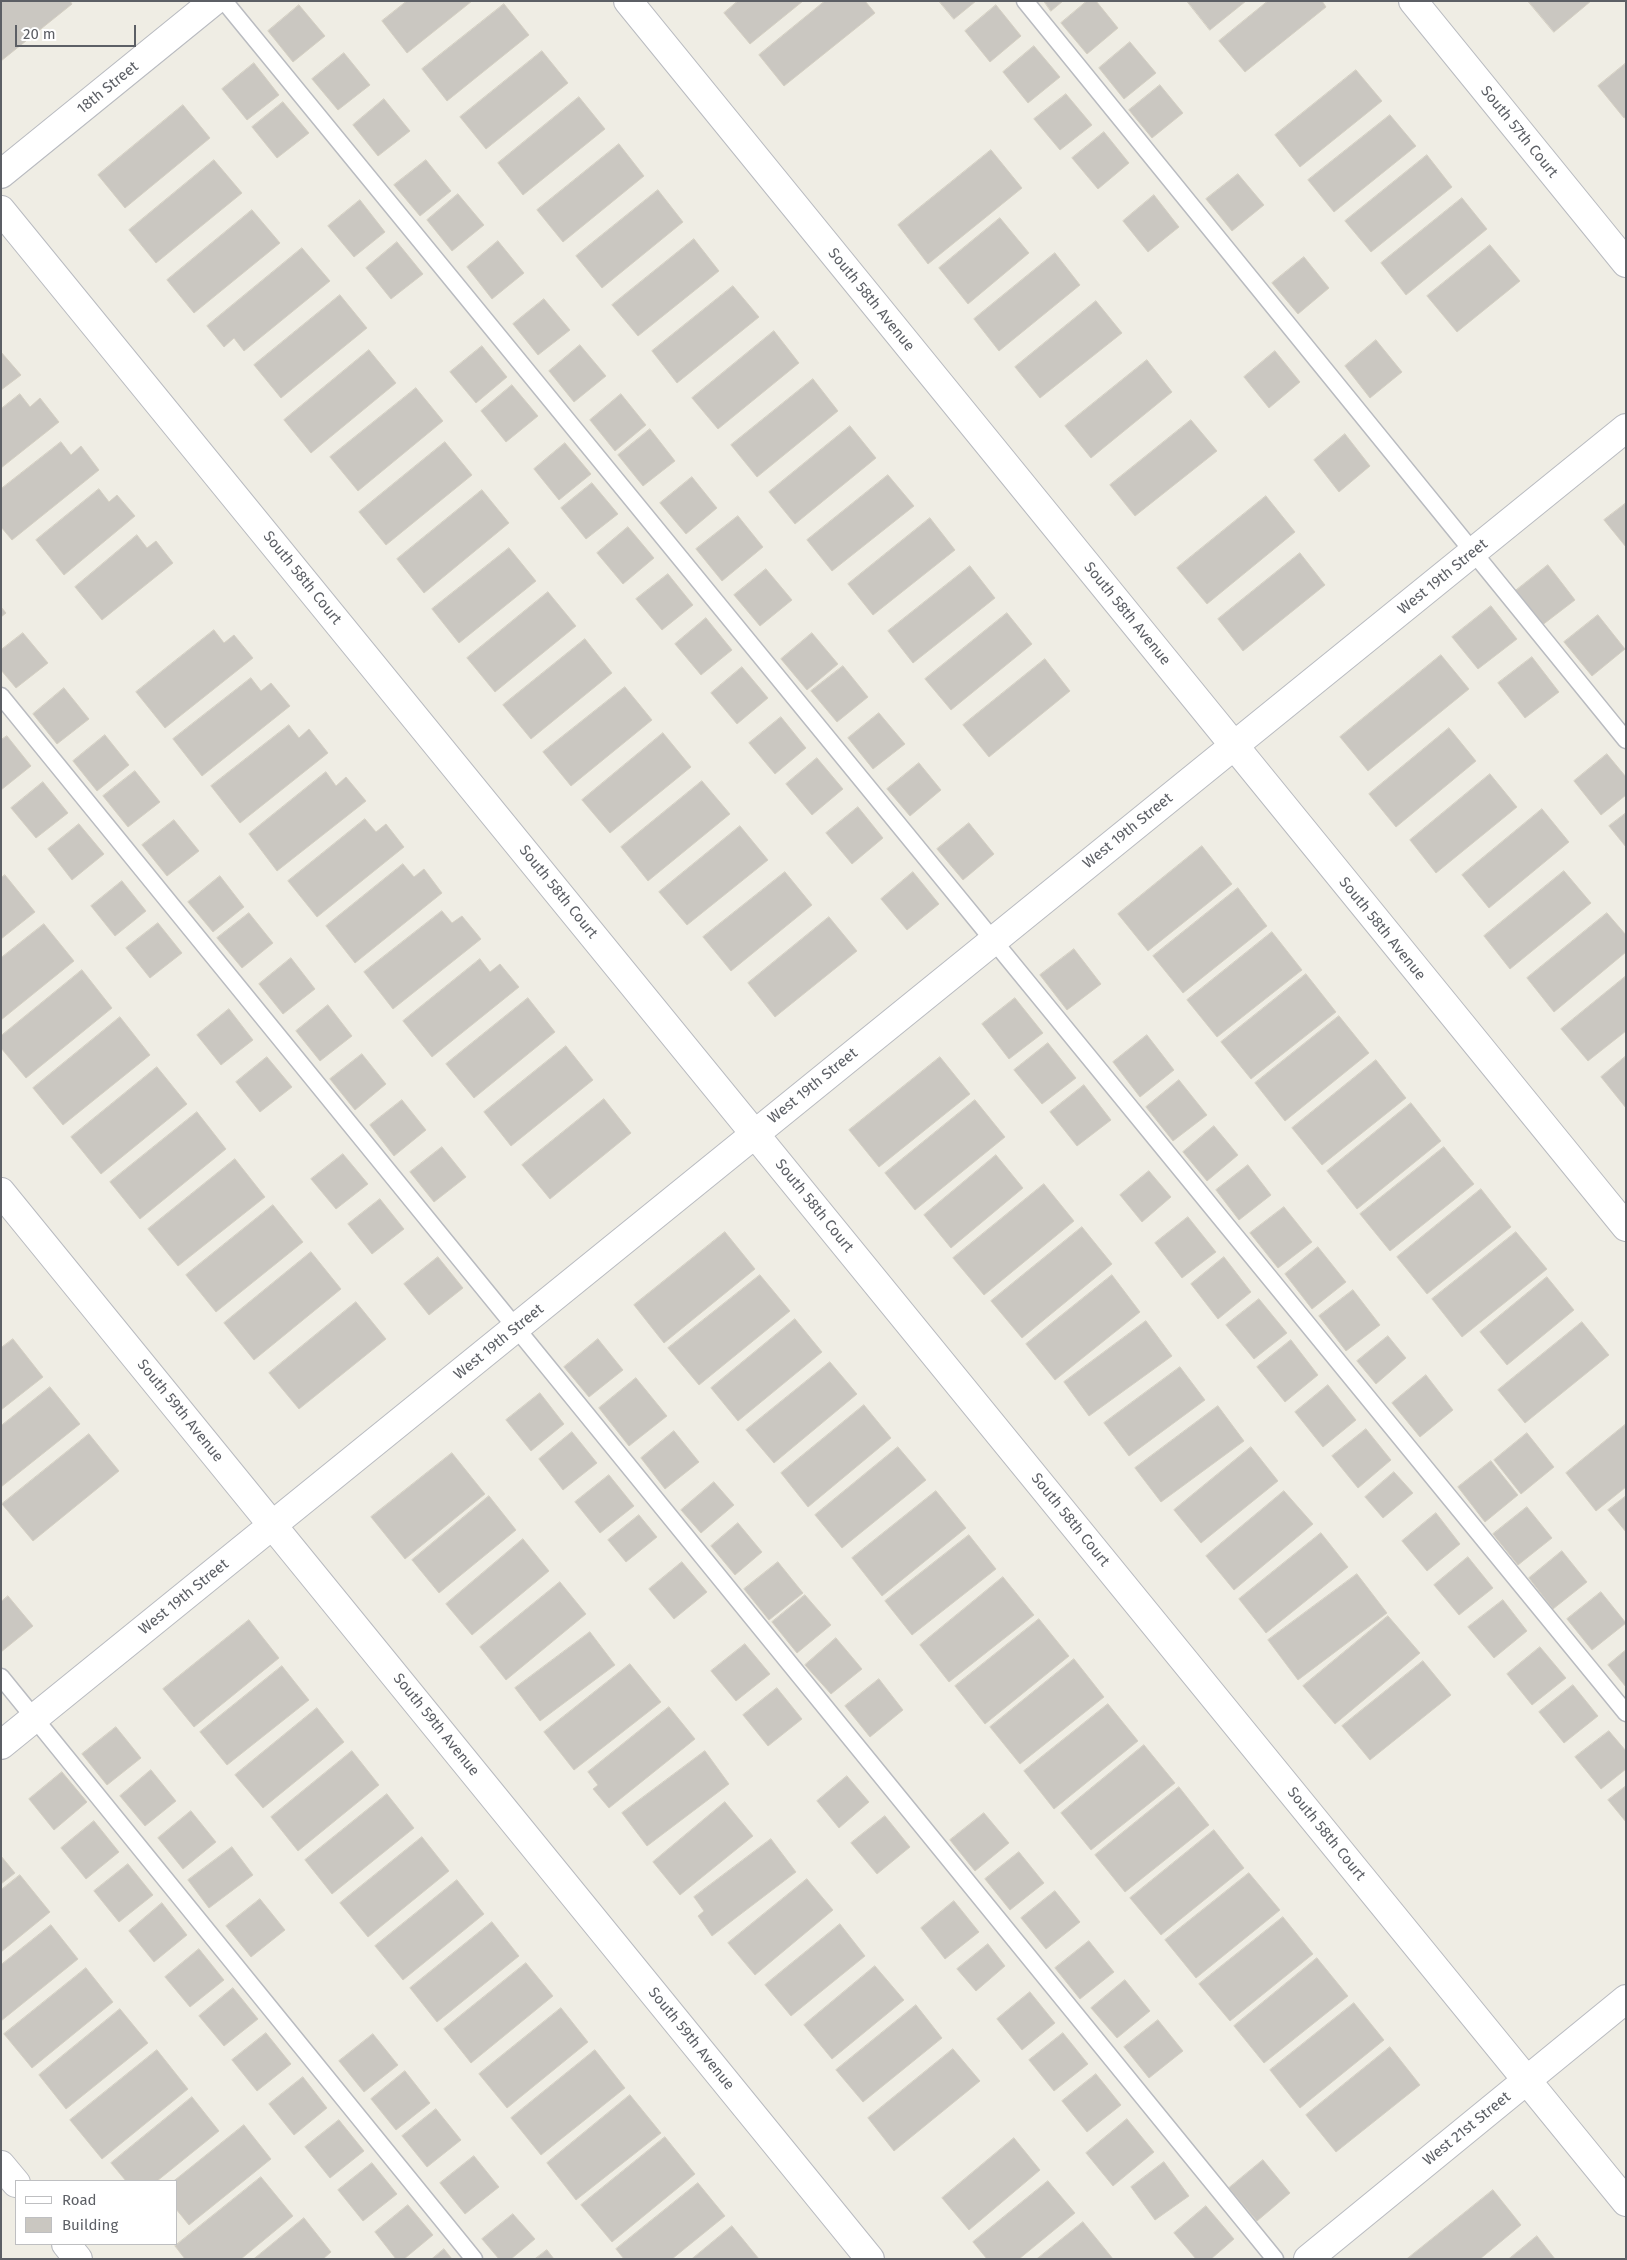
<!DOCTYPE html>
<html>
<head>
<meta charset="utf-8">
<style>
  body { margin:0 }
  #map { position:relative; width:1627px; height:2260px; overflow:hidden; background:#efede4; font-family:"Fira Sans",sans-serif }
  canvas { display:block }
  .frame { position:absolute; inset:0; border:2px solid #5c5f65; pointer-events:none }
  .legend { position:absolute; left:15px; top:2180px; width:162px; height:65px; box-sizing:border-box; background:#fff; border:1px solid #bebfc1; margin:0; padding:6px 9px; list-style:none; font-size:15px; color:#5c5f65 }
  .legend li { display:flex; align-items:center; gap:10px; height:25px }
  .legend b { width:25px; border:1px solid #bebfc1 }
  .scale { position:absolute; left:15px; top:25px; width:121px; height:22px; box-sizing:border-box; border:2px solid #5c5f65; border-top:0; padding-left:6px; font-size:15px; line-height:18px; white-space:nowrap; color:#5c5f65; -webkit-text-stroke:4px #fff; paint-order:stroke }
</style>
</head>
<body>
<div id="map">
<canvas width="1627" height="2260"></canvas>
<div class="frame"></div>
<ul class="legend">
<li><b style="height:6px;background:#fff"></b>Road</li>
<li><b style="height:14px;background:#cac7c1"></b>Building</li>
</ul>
<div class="scale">20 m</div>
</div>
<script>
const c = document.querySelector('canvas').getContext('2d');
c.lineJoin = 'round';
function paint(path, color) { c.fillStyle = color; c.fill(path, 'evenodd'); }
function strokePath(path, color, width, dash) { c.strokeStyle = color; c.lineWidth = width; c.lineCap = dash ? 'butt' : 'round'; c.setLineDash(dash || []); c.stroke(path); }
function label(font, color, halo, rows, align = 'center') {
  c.font = font + ' "Fira Sans",sans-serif'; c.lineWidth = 4.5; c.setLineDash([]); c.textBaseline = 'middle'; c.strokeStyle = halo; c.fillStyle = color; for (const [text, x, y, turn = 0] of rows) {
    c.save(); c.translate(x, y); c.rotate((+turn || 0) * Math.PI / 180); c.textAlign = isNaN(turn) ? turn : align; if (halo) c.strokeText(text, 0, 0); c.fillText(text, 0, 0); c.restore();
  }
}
const building = new Path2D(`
  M1,1H70L72,4L1,61Z
  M407,1H472L407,53L382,21Z
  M738,1H803L750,44L724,13Z
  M825,1H865L875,13L784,86L759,55Z
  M939,1H976L954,19Z
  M1044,1H1063L1051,11Z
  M1087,1H1096L1118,28L1087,54L1061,23Z
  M1187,1H1246L1210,30Z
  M1268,1H1322L1326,7L1245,72L1219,41Z
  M1528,1H1591L1554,32Z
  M504,4L529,35L447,101L422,69Z
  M299,5L325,36L293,62L268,31Z
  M996,5L1021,36L990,62L965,31Z
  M1130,42L1156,73L1124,99L1099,68Z
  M1034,46L1060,77L1028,103L1003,72Z
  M542,51L568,83L486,149L460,117Z
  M344,53L370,85L338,110L312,79Z
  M254,63L279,95L247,120L222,89Z
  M1626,63V117L1624,118L1598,86Z
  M1356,70L1382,101L1300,167L1275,135Z
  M1160,85L1183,113L1152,138L1129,110Z
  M1066,94L1092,125L1060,150L1034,119Z
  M579,97L605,129L523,195L498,163Z
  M384,99L410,131L378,156L353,125Z
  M283,102L309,133L277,158L252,127Z
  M183,105L210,138L125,208L98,175Z
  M1390,115L1416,146L1334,212L1308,180Z
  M1104,132L1129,163L1098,189L1072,158Z
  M619,144L644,176L563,242L537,210Z
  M991,150L1022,188L928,264L898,225Z
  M1427,155L1452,187L1371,252L1345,221Z
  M214,160L242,193L156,263L129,230Z
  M426,160L451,191L420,216L394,185Z
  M1238,174L1264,205L1232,231L1206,199Z
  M658,190L683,222L602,288L576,256Z
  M458,194L484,225L452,251L427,220Z
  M1154,195L1179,227L1148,252L1123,221Z
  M1462,198L1487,229L1406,295L1381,263Z
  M360,200L385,232L354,257L328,226Z
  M252,210L280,243L194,313L167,280Z
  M1000,218L1029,253L968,304L939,268Z
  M694,239L719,271L638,336L612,305Z
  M498,241L524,273L492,299L467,267Z
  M397,242L423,274L391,299L366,268Z
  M1490,245L1520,281L1457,332L1427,296Z
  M302,248L330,281L244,351L234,338L224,347L207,326Z
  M1055,253L1080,285L999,351L974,319Z
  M1304,257L1329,288L1298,314L1272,283Z
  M733,286L759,317L677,383L652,351Z
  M340,295L367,328L281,398L254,365Z
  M544,299L570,330L538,355L513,324Z
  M1096,301L1122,333L1040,398L1015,367Z
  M774,331L799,363L718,429L692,398Z
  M1376,340L1402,372L1370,398L1345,366Z
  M580,345L606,376L574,402L549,371Z
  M482,346L507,377L476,403L450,372Z
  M369,350L396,383L311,453L284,420Z
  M1275,351L1300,382L1269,408L1244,377Z
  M1,352L21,375L1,390Z
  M1147,360L1172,392L1091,458L1065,426Z
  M813,379L838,411L757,477L731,445Z
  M512,385L538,416L506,442L481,411Z
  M416,388L443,421L358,491L330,457Z
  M20,394L30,407L40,398L59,422L1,468V409Z
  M621,394L646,425L615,451L590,420Z
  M1191,420L1217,451L1135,516L1110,485Z
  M850,426L876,458L795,524L769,492Z
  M650,429L675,461L643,486L618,455Z
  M1345,434L1370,466L1339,492L1314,460Z
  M61,442L71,455L81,446L99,470L12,540L1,527V489Z
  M445,442L472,475L386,545L359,512Z
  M565,443L591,474L559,500L534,469Z
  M888,475L914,506L832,571L807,540Z
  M692,477L717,508L686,534L660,503Z
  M592,483L618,514L586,539L561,508Z
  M99,489L109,502L117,495L135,516L64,575L36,540Z
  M482,490L509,523L424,593L397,559Z
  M1266,496L1295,532L1207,604L1177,568Z
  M1626,503V547L1604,520Z
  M738,516L763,547L722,581L696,549Z
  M930,518L955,550L873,615L848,584Z
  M628,527L654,558L623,584L597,553Z
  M137,535L147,548L156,541L173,563L102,620L75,587Z
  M509,548L536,581L459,643L432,609Z
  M1300,553L1325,585L1243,651L1218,619Z
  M1548,565L1575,600L1541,626L1514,592Z
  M970,566L995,598L913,663L888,631Z
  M766,569L792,600L760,626L734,595Z
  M668,574L693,605L662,630L636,599Z
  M548,592L576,626L495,692L467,658Z
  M1491,606L1517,639L1478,669L1452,637Z
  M1,607L6,613L1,617Z
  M1007,613L1032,644L951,710L925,679Z
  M1598,615L1625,649L1592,676L1564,642Z
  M706,618L732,650L701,675L675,644Z
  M214,630L224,643L234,635L253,658L165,728L136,692Z
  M23,633L48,663L16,688L1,670V650Z
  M812,633L838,664L807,690L781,659Z
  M585,639L612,673L531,739L503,705Z
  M1441,655L1469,689L1368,771L1340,737Z
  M1532,657L1559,692L1525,718L1498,683Z
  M1045,659L1070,691L989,757L963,725Z
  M843,666L868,697L837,722L811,691Z
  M742,667L768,698L737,724L711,693Z
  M251,678L261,691L271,683L290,706L202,776L173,739Z
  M625,687L652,720L571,786L543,752Z
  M64,688L89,719L57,744L33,714Z
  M879,713L905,744L873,769L848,738Z
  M781,717L806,748L775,774L749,743Z
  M289,725L299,738L309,729L328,753L240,823L211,786Z
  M1449,728L1476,761L1396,827L1369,794Z
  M663,733L691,767L610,833L582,800Z
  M105,735L129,765L97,791L73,761Z
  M7,736L31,766L1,790V740Z
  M1607,754L1626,777V795L1601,815L1574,781Z
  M817,758L843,789L812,815L786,784Z
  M919,763L941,790L910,816L887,789Z
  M135,771L160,802L128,827L103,796Z
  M326,772L336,786L346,777L366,801L277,871L249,834Z
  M1490,774L1517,807L1436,873L1410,840Z
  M702,781L730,814L648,881L621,847Z
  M43,782L68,813L36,838L11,808Z
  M858,807L883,838L852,864L826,833Z
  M1542,809L1569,842L1489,908L1462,875Z
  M1626,813V847L1609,826Z
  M365,819L376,832L386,824L404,847L317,917L288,881Z
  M174,820L199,851L167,876L142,845Z
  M969,823L994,854L963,880L937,849Z
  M79,824L104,854L72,880L48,849Z
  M740,826L768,860L687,925L659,892Z
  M1202,846L1232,884L1148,951L1118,914Z
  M403,864L414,877L424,869L442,893L355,963L326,926Z
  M1564,871L1591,903L1510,969L1484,936Z
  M785,872L812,905L731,971L703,937Z
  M913,872L939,904L907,930L881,899Z
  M5,875L35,912L1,939V878Z
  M220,876L244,907L213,932L188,902Z
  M122,881L146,911L115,936L91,906Z
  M1238,888L1267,926L1183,993L1153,956Z
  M442,911L452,923L462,916L481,939L393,1009L364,972Z
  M249,913L273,943L242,968L217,938Z
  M1607,913L1626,935V952L1554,1012L1527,978Z
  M829,917L857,951L775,1017L748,983Z
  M158,923L182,953L150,978L126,948Z
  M44,924L74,961L1,1020V958Z
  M1272,932L1302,970L1217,1037L1187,1000Z
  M1074,949L1101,984L1067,1010L1040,975Z
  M291,958L315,989L283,1014L259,984Z
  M480,959L490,972L500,964L519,987L432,1057L403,1021Z
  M82,970L112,1008L26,1078L1,1048V1036Z
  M1306,974L1336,1012L1251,1079L1221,1042Z
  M1626,976V1031L1588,1061L1561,1029Z
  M528,998L555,1032L474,1098L446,1064Z
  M1015,998L1043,1033L1009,1059L982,1024Z
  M328,1005L352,1036L320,1061L296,1031Z
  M229,1009L253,1040L221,1065L197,1035Z
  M1339,1016L1369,1053L1285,1121L1255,1083Z
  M120,1017L150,1055L63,1125L33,1088Z
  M1147,1035L1174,1070L1140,1097L1113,1062Z
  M1048,1043L1076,1078L1042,1104L1014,1070Z
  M566,1046L593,1080L511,1146L484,1112Z
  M362,1054L386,1084L355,1110L330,1079Z
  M1626,1056V1108L1601,1077Z
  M267,1057L292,1087L260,1112L236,1082Z
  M940,1057L970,1094L879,1167L849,1130Z
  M1376,1060L1406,1098L1322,1165L1292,1128Z
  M157,1067L187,1104L101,1174L71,1137Z
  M1179,1080L1207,1115L1173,1141L1146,1107Z
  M1084,1085L1111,1120L1077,1146L1050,1112Z
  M604,1099L631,1133L550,1199L522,1165Z
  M402,1100L426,1130L394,1156L370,1125Z
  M975,1100L1005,1137L915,1210L885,1173Z
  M1411,1103L1441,1141L1357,1209L1327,1171Z
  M197,1112L226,1149L140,1219L110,1182Z
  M1214,1126L1238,1155L1207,1181L1183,1152Z
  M442,1147L466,1177L434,1202L410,1172Z
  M1444,1147L1474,1184L1390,1251L1360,1214Z
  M343,1154L368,1184L336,1209L311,1179Z
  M996,1155L1023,1188L951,1248L924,1215Z
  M235,1159L265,1197L178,1266L148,1229Z
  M1248,1165L1271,1195L1239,1220L1216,1190Z
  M1149,1171L1171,1197L1142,1222L1120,1195Z
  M1044,1184L1074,1221L984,1295L953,1258Z
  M1481,1189L1511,1227L1427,1294L1397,1257Z
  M380,1199L404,1229L372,1254L348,1224Z
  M273,1205L303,1242L216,1312L186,1275Z
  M1284,1207L1312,1242L1278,1268L1250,1233Z
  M1188,1217L1216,1252L1182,1278L1155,1243Z
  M1082,1227L1112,1264L1022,1338L991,1301Z
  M725,1232L755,1269L664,1343L634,1305Z
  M1516,1232L1547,1269L1462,1337L1432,1299Z
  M1318,1247L1346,1282L1312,1309L1285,1274Z
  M311,1252L341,1289L254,1360L224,1323Z
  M438,1257L463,1288L429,1315L404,1284Z
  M1224,1257L1251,1292L1218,1319L1191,1284Z
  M760,1275L790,1311L699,1385L668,1348Z
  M1112,1275L1140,1312L1055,1380L1026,1344Z
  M1547,1277L1574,1310L1507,1365L1480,1332Z
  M1353,1290L1380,1325L1346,1351L1319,1316Z
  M1259,1299L1287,1333L1254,1359L1226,1325Z
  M356,1302L386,1339L299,1409L269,1373Z
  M795,1319L822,1352L738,1421L711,1388Z
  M1146,1321L1172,1356L1089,1416L1064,1382Z
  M1582,1322L1609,1355L1525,1423L1498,1390Z
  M1388,1336L1406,1358L1376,1384L1357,1361Z
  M13,1339L43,1377L1,1410V1348Z
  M598,1339L623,1370L589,1397L564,1367Z
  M1291,1340L1318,1375L1285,1402L1257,1367Z
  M830,1362L857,1394L774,1463L746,1430Z
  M1180,1367L1205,1400L1129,1456L1104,1423Z
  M1426,1375L1453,1410L1420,1437L1392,1403Z
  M636,1378L667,1416L629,1446L599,1408Z
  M1328,1385L1356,1420L1323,1447L1295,1412Z
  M50,1387L80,1424L1,1487V1426Z
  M540,1393L564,1424L531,1451L506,1420Z
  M864,1405L891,1438L808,1507L781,1473Z
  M1218,1406L1244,1441L1161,1502L1135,1468Z
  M1626,1424V1487L1596,1511L1566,1473Z
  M1366,1429L1391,1460L1358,1488L1332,1456Z
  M674,1431L699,1462L665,1489L641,1458Z
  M572,1432L597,1463L563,1490L539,1459Z
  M1527,1433L1554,1467L1521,1494L1494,1460Z
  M89,1434L119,1471L33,1541L2,1504Z
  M898,1447L926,1480L842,1548L815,1515Z
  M1251,1447L1278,1481L1201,1543L1174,1510Z
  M452,1453L485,1494L405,1559L371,1517Z
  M1491,1461L1518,1495L1485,1522L1458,1487Z
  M1394,1472L1413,1493L1383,1518L1365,1497Z
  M609,1475L634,1506L600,1533L575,1502Z
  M714,1482L734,1505L701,1533L681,1510Z
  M936,1491L966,1528L882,1596L852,1558Z
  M1284,1491L1313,1524L1234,1590L1206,1556Z
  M489,1496L516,1530L439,1593L412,1560Z
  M1626,1496V1532L1608,1510Z
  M1527,1507L1552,1538L1518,1565L1493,1534Z
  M1436,1513L1460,1544L1427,1571L1402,1541Z
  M639,1515L657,1537L626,1562L608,1540Z
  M738,1523L762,1552L735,1575L711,1546Z
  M1321,1533L1348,1567L1266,1633L1239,1599Z
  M969,1535L996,1569L912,1635L885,1601Z
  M523,1539L549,1571L472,1635L446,1604Z
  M1562,1551L1587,1582L1553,1609L1529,1578Z
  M1468,1557L1493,1588L1459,1615L1434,1585Z
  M682,1562L707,1592L674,1619L649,1589Z
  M778,1562L803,1593L769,1620L744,1589Z
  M1357,1574L1387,1613L1298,1680L1268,1640Z
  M1003,1577L1034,1615L949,1682L920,1645Z
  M560,1582L586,1614L506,1680L480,1647Z
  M1601,1592L1626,1623L1592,1650L1567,1619Z
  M805,1595L831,1625L797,1653L772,1622Z
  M8,1596L33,1626L1,1652V1602Z
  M1503,1600L1527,1631L1494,1658L1468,1627Z
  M1388,1616L1420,1653L1335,1724L1303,1686Z
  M1039,1619L1069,1656L985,1724L955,1686Z
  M249,1620L279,1658L194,1727L163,1689Z
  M590,1632L615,1665L540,1721L515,1688Z
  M836,1638L862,1669L831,1694L805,1665Z
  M745,1644L770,1674L736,1701L711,1671Z
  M1540,1647L1566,1678L1532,1705L1507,1674Z
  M1626,1650V1687L1608,1665Z
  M1074,1659L1104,1697L1020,1764L990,1727Z
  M1423,1661L1451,1695L1370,1760L1342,1726Z
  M630,1664L661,1702L574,1770L544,1732Z
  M282,1666L309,1700L227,1765L200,1732Z
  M879,1679L903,1710L870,1737L845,1706Z
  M1573,1685L1598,1716L1564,1743L1539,1712Z
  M777,1688L802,1719L768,1746L743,1715Z
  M1108,1704L1138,1741L1054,1809L1024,1771Z
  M669,1707L695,1739L609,1808L593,1789L598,1785L588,1772Z
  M317,1708L344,1742L263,1808L235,1775Z
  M116,1727L141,1758L107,1785L82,1754Z
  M1609,1731L1626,1751V1769L1601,1789L1575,1757Z
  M1144,1745L1175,1783L1091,1850L1061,1813Z
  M352,1751L379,1785L298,1851L271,1817Z
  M705,1751L729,1784L647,1846L622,1813Z
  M151,1770L176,1801L145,1826L120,1796Z
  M62,1772L87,1802L54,1830L29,1799Z
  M847,1776L869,1802L839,1828L817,1801Z
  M1626,1786V1822L1608,1800Z
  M1179,1787L1209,1825L1125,1892L1095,1855Z
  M387,1794L414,1828L332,1894L305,1860Z
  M725,1802L753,1836L680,1895L653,1862Z
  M191,1811L216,1842L183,1869L158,1838Z
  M984,1813L1009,1843L975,1871L950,1840Z
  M885,1816L910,1847L877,1874L851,1843Z
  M94,1821L119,1852L86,1879L61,1848Z
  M1214,1830L1244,1868L1161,1935L1130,1898Z
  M422,1837L449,1871L368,1937L340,1903Z
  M771,1839L796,1872L712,1936L698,1916L704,1911L694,1897Z
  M232,1847L253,1875L209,1908L188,1880Z
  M1019,1852L1044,1883L1010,1910L985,1879Z
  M1,1856L15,1873L1,1884Z
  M128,1864L153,1895L119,1922L94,1891Z
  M1249,1873L1280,1910L1196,1978L1165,1940Z
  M20,1875L50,1912L1,1952V1890Z
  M807,1879L833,1910L755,1975L728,1943Z
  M457,1880L484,1914L403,1980L375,1946Z
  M1055,1891L1080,1922L1046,1949L1021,1918Z
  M260,1899L285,1930L251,1957L226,1926Z
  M954,1901L979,1932L945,1959L921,1928Z
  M162,1903L187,1935L154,1962L129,1931Z
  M1283,1917L1313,1954L1230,2021L1199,1984Z
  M492,1922L519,1956L437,2022L410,1988Z
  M840,1924L865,1956L791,2016L765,1985Z
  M51,1925L78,1959L1,2021V1965Z
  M1089,1941L1114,1972L1080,1999L1055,1968Z
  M988,1944L1005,1966L976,1991L957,1969Z
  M199,1949L224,1980L190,2007L165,1977Z
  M1317,1958L1348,1996L1264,2063L1234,2026Z
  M526,1963L553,1996L471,2063L444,2029Z
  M875,1966L904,2000L832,2059L804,2025Z
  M86,1968L113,2002L32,2068L4,2034Z
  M1125,1980L1150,2011L1117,2038L1091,2008Z
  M233,1988L258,2019L224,2046L199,2016Z
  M1030,1992L1055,2023L1022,2050L997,2019Z
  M1354,2003L1384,2040L1300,2108L1270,2070Z
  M916,2005L942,2038L863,2102L836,2070Z
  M561,2008L588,2042L507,2108L479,2074Z
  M120,2009L148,2043L66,2109L39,2075Z
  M1158,2020L1183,2051L1149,2078L1124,2047Z
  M266,2033L291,2064L257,2091L232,2060Z
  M1063,2033L1088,2064L1054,2091L1029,2060Z
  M373,2034L398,2065L364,2092L339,2061Z
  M1390,2047L1420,2085L1336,2152L1306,2115Z
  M953,2049L980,2081L894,2151L868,2118Z
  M157,2050L188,2089L102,2159L70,2120Z
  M595,2050L625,2088L541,2155L511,2118Z
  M405,2071L430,2103L396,2130L371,2099Z
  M1096,2074L1121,2105L1087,2132L1062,2101Z
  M303,2077L327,2108L294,2135L269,2104Z
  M630,2095L661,2133L576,2200L547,2163Z
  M192,2097L219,2131L157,2181H126L111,2163Z
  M436,2109L461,2140L427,2167L402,2136Z
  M1127,2119L1154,2152L1113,2186L1086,2153Z
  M339,2120L364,2151L330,2178L305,2147Z
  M244,2125L271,2159L189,2225L176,2209V2181H174Z
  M665,2137L695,2174L612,2242L581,2205Z
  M1014,2138L1040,2170L969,2230L942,2198Z
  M474,2156L499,2187L465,2214L440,2183Z
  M1263,2160L1290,2193L1257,2221L1229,2188Z
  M1164,2162L1189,2196L1155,2220L1131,2187Z
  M372,2163L397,2194L363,2221L338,2190Z
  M261,2177L293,2216L241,2259H185L175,2246Z
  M1048,2181L1075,2213L1019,2259H987L973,2242Z
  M698,2183L725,2216L672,2259H624L616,2249Z
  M1493,2190L1521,2225L1480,2259H1407Z
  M408,2205L433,2235L404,2259H396L375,2232Z
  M1206,2206L1234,2239L1211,2259H1196L1174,2233Z
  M513,2214L535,2239L511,2259H499L482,2239Z
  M304,2218L331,2252L323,2259H254Z
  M1083,2222L1113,2259H1037Z
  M732,2226L759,2259H692Z
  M1537,2236L1555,2259H1509Z
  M444,2249L452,2259H432Z
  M547,2250L554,2259H535Z`);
const lane = new Path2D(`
  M224,1L1626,1713
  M1025,1L1626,740
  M1,696L1275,2259
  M1,1677L474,2259`);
const street = new Path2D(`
  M628,1L1626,1227
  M1413,1L1626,263
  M1,174L214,1
  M1,210L1626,2202
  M1,1192L870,2259
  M1,1745L1626,428
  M1,2165L16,2183
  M66,2244L78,2259
  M1308,2259L1626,1999`);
const streetNames = [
  ["18th Street",108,88,-39],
  ["South 57th Court",1519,132,51],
  ["South 58th Avenue",871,300,51],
  ["West 19th Street",1443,577,-39],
  ["South 58th Court",302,578,51],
  ["South 58th Avenue",1127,614,51],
  ["West 19th Street",1128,831,-39],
  ["South 58th Court",558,892,51],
  ["South 58th Avenue",1382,929,51],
  ["West 19th Street",813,1086,-39],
  ["South 58th Court",814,1206,51],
  ["West 19th Street",499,1342,-39],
  ["South 59th Avenue",180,1411,51],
  ["South 58th Court",1070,1520,51],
  ["West 19th Street",184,1597,-39],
  ["South 59th Avenue",436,1725,51],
  ["South 58th Court",1326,1834,51],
  ["South 59th Avenue",691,2039,51],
  ["West 21st Street",1467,2129,-39]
];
paint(building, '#cac7c1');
strokePath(building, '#d4cfc2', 1);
strokePath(lane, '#b9bbc0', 19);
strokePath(street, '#b9bbc0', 30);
strokePath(lane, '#fff', 16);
strokePath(street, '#fff', 28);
label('15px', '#5c5f65', '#fff', streetNames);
</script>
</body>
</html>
